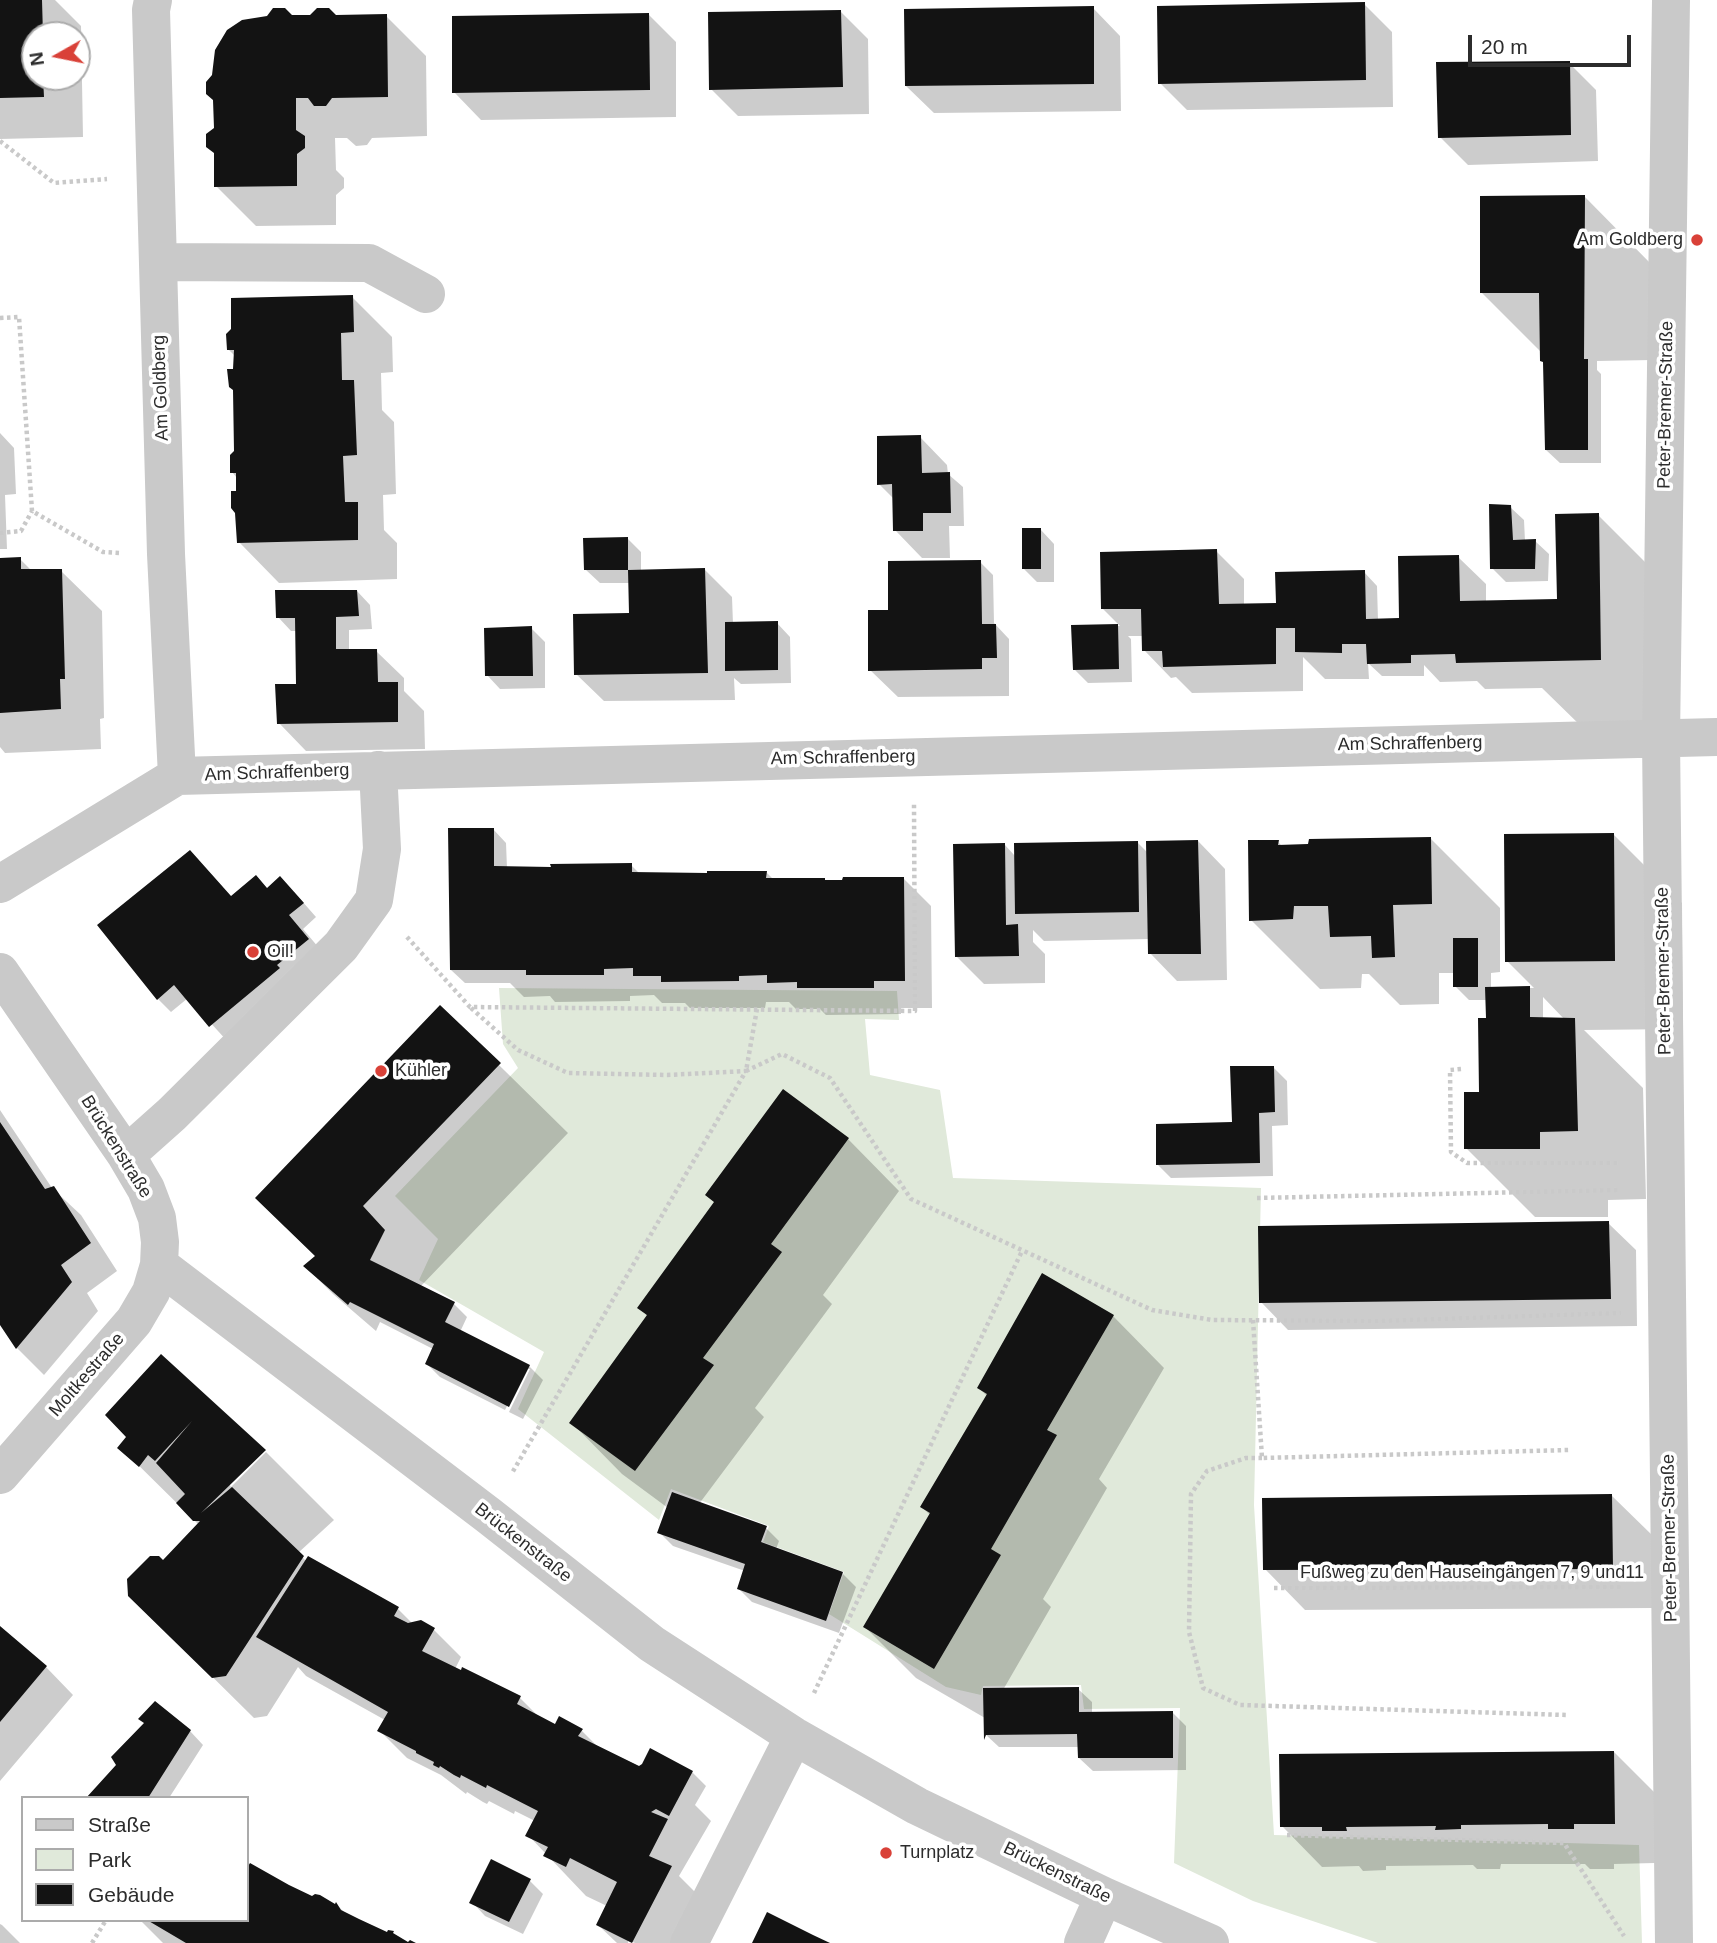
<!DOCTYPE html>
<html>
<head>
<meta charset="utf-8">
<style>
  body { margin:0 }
  #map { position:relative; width:1717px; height:1943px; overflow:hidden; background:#fff; font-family:Helvetica,sans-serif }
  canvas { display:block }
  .legend { position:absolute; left:21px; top:1796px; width:228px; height:126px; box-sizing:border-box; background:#fff; border:2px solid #ababab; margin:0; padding:9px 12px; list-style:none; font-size:21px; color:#2c2c2c }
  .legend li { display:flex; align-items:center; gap:14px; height:35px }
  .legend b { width:35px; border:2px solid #ababab }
  .north { position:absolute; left:21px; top:21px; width:70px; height:70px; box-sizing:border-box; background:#fff; border:2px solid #ababab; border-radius:50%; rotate:261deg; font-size:19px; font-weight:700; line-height:28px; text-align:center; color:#2c2c2c }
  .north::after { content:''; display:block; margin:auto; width:24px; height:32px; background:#d94138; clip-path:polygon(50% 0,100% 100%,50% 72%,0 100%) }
  .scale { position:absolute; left:1468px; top:35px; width:163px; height:32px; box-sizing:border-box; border:4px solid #2c2c2c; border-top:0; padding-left:9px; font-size:21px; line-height:24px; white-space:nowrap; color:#2c2c2c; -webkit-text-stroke:5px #fff; paint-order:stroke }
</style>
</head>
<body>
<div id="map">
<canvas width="1717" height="1943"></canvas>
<ul class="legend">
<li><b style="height:9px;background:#c9c9c9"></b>Straße</li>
<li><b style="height:19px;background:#e0e9da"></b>Park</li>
<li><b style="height:19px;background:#131313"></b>Gebäude</li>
</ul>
<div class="north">N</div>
<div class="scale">20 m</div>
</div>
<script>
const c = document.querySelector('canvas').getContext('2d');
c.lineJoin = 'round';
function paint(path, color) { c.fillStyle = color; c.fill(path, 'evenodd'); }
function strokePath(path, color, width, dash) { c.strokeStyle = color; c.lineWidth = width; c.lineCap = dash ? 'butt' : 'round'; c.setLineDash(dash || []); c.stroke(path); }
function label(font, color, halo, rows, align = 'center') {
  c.font = font + ' Helvetica,sans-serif'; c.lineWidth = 7; c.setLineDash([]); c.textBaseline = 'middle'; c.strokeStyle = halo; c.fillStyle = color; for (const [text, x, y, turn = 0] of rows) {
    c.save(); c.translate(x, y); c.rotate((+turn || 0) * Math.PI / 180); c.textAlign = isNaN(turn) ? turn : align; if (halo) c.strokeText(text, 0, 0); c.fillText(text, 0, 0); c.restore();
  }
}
const green = new Path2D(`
  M499,988L897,991L899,1020L865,1019L870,1075L940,1090L953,1178L1261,1188L1254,1505L1274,1835L1639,1845L1642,1943H1378L1253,1901L1174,1863L1180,1708L1084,1709L1081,1685L983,1686L981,1695L946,1687L829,1614L844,1572L763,1542L769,1526L671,1489L659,1520L518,1409L544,1352L419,1280L438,1239L395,1196L518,1068L503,1044Z`);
const shadow = new Path2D(`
  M0,0H55L81,26L83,137L0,139ZM35,35H77V77H35Z
  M1364,4L1392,32L1393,107L1187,110L1160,83Z
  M1093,8L1120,36L1121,111L934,113L906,86Z
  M841,12L868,39L869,114L738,116L711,89Z
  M649,15L676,42V117L481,120L454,92Z
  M386,16L426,56L427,136L372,138L367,145L356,146L347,138H335L336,170L344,178V188L336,195V225L256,226L216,186V129L292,17Z
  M1569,63L1596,90L1598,161L1468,165L1440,137Z
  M1585,197L1653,266V360L1597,361V370L1601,374V463H1560L1546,450L1545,364L1541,352L1482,293Z
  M352,297L392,337L393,372L381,373L382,410L394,422L396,494L383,495L384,530L397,543V579L279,583L239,542L237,478L232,472L236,451L235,356L229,350Z
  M0,433L14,448L16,494L5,495L7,549H0Z
  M920,437L947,465L948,474L963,487L964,526H949L950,558H922L895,530L894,499L879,484Z
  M1510,507L1524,520L1525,541H1535L1549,554L1548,581L1506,582L1492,568Z
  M1598,515L1667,584L1669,728L1584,729L1542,688L1485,689L1477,681L1440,682L1424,665V676H1382L1368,663L1369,679H1325L1303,657V691L1192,693L1176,677L1171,678L1144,650L1143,636H1128L1131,639L1132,682L1088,683L1075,670L1073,627L1120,626L1102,608L1216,551L1244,579V606L1278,605L1364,572L1377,586L1378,620H1403L1458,557L1486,584V602L1559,601Z
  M1041,530L1054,544V582H1037L1024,569Z
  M628,539L641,552V571L705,570L732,597L733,624L777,623L790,637L791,683L741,684L734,678L735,700L604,701L576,674L631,615L630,583H600L586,570Z
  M0,559H20L32,571H61L102,611L104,718L100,719L101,749L5,753L0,747Z
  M980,562L993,575L994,623L1009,639V696L898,697L870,670L890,611Z
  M357,591L370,605L372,629L349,630V651H376L404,678V691L424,711L425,749L306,751L279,723L298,685L297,631H291L278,617Z
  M531,628L545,642V688L500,689L487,675Z
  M493,829L506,843L507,868L631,865L640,874L766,872L774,880L826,882L903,878L931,906L932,1008H901V1014L826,1015L820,1009H796L789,1002H766L765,1008H690L685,1003H662L654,995L630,996V1001L555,1002L550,996L524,997L510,983H465L451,970Z
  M1614,835L1682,903L1683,1029L1584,1030L1643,1088L1646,1199L1608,1200V1217H1535L1466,1148L1481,1094L1490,1020L1487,1000H1469L1455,986V973H1439V1004L1400,1005L1369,974H1362L1361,988L1320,989L1251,920L1278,842L1282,846L1431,839L1500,908V972L1491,973V988H1534L1507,961ZM1543,997L1565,1020H1543Z
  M1198,841L1225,869L1227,980L1177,981L1150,953L1149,939L1044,941L1033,930V942L1045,954V983L984,984L957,957L1005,845L1015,856L1137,842L1148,853Z
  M267,889L294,892L316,917L303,929L335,967L238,1053L188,998L171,1012L158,999L231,898Z
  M441,1008L568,1133L420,1287L454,1304L467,1317L460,1332L529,1366L543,1380L523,1419L509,1412L530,1369H526L505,1410L440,1377L427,1364L433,1349L380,1322L376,1331L333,1294L305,1266L316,1256Z
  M1273,1067L1287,1081L1288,1125L1272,1126L1273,1176L1171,1178L1158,1165L1234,1124Z
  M784,1091L848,1139L899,1191L823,1295L832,1304L755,1408L764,1417L699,1504L766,1528L779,1541L776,1549L842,1573L856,1587L839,1633L752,1602L739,1589L745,1571L673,1546L659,1532L668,1508L622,1474L571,1422L648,1317L640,1308L716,1203Z
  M0,1110L52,1188L81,1215L117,1271L87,1293L98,1311L44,1375L17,1348L0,1322Z
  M1608,1223L1636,1250L1637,1326L1288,1330L1261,1302Z
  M1113,1316L1164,1368L1099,1479L1107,1488L1043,1599L1051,1607L1003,1690L1078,1689L1092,1702V1713L1172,1712L1186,1726V1770L1093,1771L1079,1758V1747H999L985,1734V1718L916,1678L865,1627L930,1515L922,1507L987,1396L979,1388Z
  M161,1357L231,1487L266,1452L334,1520L298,1553L306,1561L398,1609L413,1624L434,1630L461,1657L455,1669L520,1698L540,1718L556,1726L581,1730L598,1747L652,1772H692L706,1786L695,1805L711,1821L679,1876L698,1895L673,1943H635L628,1940V1943H617L598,1925L607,1906L586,1896L528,1835L535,1821L515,1811L514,1814L489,1801L487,1804L483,1802L467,1792L466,1794L441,1775L407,1758L380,1731L385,1720L306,1676L298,1667L267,1716L254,1718L167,1632L163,1562L199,1525L120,1447L129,1437Z
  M1611,1495L1652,1535V1608L1305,1610L1265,1569Z
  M0,1628L46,1667L73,1695L0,1781Z
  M190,1731L203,1745L169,1798H89Z
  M1614,1752L1654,1792L1655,1863L1614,1864V1869H1590L1585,1864H1501L1500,1869H1477L1473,1865L1386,1866V1870L1363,1871L1359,1866L1322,1867L1282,1826Z
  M247,1868L313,1898L337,1905L346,1914L407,1943H163L140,1920H247Z
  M530,1881L543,1894L523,1934L485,1916L472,1902Z
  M0,1924L2,1925L20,1943H0Z`);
const building = new Path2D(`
  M0,0H42L43,35H35V77H43L44,97L0,98Z
  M1365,2L1366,80L1158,84L1157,6Z
  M1094,6V84L905,86L904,9Z
  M273,8H285L292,15H310L317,8H329L336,15L387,14L388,97L332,98L326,106H314L308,98H296V130L305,136V148L297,154V186L214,187V153L206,147V134L214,128L213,100L206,94V82L212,75L215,50L227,30L242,20L267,16Z
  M841,10L843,87L709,90L708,12Z
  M649,13L650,90L452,93V16Z
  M1570,61L1571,135L1438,138L1436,62Z
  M1585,195L1584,359H1588V450H1545L1543,362L1540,361L1539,293H1480V196Z
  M353,295L354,332L341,333L342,380H354L357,455L343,456L345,502H358V540L237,543L235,513L231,508V491H236V473H230V455L234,451L233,390L229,387L227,369H233L234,350H227L226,334L231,329V298Z
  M921,435L922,473L950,472L951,513H923V531H893L892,484L877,485V436Z
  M1489,504L1511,505L1513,540L1536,539L1535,569H1490Z
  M1599,513L1601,660L1456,663L1455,654L1411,655V663L1367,664L1366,644H1342V653L1295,652V628H1276V664L1163,667L1162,651H1142L1141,609H1101L1100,552L1217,549L1219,604L1276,603L1275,572L1365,570L1366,619L1399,618L1398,556L1459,555L1460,601L1557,599L1555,514Z
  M1022,528H1041V569H1022Z
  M628,537V570H584L583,538Z
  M21,557V569H62L65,679H60L61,709L0,713V558Z
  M981,560L982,624H996L997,658H982V669L868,671V610H888V561Z
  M705,568L708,673L574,675L573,614L629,613L628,570Z
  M275,590H357L359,616L336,617V649H377L378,682H398V722L277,724L275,684H296L295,618H276Z
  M778,621V670L725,671V622Z
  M1118,624L1119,669L1073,670L1071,625Z
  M532,626L533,676H485L484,628Z
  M448,828H494V866L551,867L550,864L632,863V872L707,873V871H767L766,878H825V880H842L843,877H904L905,981H874V988H797V982L767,983V975L739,976V981L661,982V976H633V968L604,969V975H526V970H450Z
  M1614,833L1615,961L1505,962L1504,834Z
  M1431,837L1432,904L1393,905L1395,957L1372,958L1371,936L1330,937L1328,906H1294L1293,919L1249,921L1248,840H1279L1278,845L1308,844L1309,839Z
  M1198,840L1201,954H1148L1146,841Z
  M1138,841L1139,912L1015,914L1014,843Z
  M1005,843L1006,925L1018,924L1019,956L955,957L953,844Z
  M190,850L231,896L256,875L267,888L280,876L304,903L289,915L309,939L277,965L280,968L209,1027L174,985L157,1000L97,925Z
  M1453,938H1478V987H1453Z
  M1530,986V1017L1575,1018L1578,1131L1540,1132V1149H1464V1092H1479L1478,1018H1486L1485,987Z
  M440,1005L501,1063L363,1206L385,1230L370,1260L455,1302L445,1322L530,1365L509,1407L425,1364L434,1344L350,1302L348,1305L303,1266L315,1256L255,1198Z
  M1230,1066H1274L1275,1112L1259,1113L1260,1163L1156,1165V1124L1232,1122Z
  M783,1089L849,1138L771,1244L782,1252L703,1358L714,1365L635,1471L569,1423L647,1315L637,1308L714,1202L705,1195Z
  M0,1122L45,1189L54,1186L91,1243L61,1265L72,1282L16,1349L0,1325Z
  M1609,1221L1611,1299L1259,1303L1258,1226Z
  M1042,1273L1114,1315L1047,1430L1057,1435L991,1549L1001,1555L934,1669L863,1627L930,1513L920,1507L987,1394L977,1388Z
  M161,1354L266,1450L201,1513L232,1487L304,1556L226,1676L212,1678L128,1596L127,1579L150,1556H159L163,1560L200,1521H193L176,1503L185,1494L156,1463L192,1421L155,1461L148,1455L139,1467L117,1448L126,1437L105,1415Z
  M672,1492L767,1526L761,1542L843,1572L826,1621L737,1589L745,1564L657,1533Z
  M1612,1494L1613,1569L1263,1570L1262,1498Z
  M308,1556L399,1607L394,1616L408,1623L421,1620L435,1628L422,1651L461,1670L462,1667L521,1696L517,1704L555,1724L559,1716L583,1729L578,1736L639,1766L642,1764L650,1748L693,1771L669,1816L656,1809L651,1812L668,1819L649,1856L672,1866L632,1943L596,1925L617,1882L570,1858L566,1867L543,1856L548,1847L525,1836L538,1811L487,1785L486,1788L461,1775L460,1778L454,1775L440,1766L439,1768L433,1765L434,1762L416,1753V1751L377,1731L388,1712L256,1637Z
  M0,1626L47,1666L0,1722Z
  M1079,1687V1712L1173,1711V1758H1078L1077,1734L986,1735L984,1740L983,1688Z
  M155,1701L191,1730L148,1798H86L116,1765L111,1757L144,1723L138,1719Z
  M1614,1751L1615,1824H1574V1829H1548V1824L1461,1825V1829L1435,1830L1436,1826L1346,1827L1347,1831H1322V1827H1280L1279,1754Z
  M491,1859L531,1879L509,1922L469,1903Z
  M250,1863L289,1885L312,1896L315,1894L320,1895L335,1904L336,1902L341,1910L359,1919L387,1932L388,1930L394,1931L393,1933L408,1942L410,1940L416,1943H186L147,1920H247V1868Z
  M767,1912L813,1935L830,1943H752Z`);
const path = new Path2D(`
  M0,141L54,183L107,179
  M0,318L19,317L32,511L103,552L119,553
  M0,533L21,531L32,511
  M407,937L470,1007L915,1011L914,804
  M471,1008L518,1050L568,1073L667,1075L746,1071L512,1473
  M757,1009L746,1071L782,1054L830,1078L911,1199L1152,1310L1212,1320L1378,1321L1621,1313
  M1461,1069L1450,1070L1451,1152L1467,1163H1619
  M1257,1198L1620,1190
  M1253,1320L1262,1458L1569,1450
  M1262,1458H1246L1207,1471L1191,1494L1189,1632L1203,1688L1240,1705L1567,1715
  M1274,1588L1624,1587
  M814,1693L1022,1251
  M1287,1835L1564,1843L1624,1936
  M92,1943L106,1920`);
const minor = new Path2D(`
  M153,0L151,10L166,554L177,776
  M1671,0L1661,738L1674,1943
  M158,262L369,263L426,294
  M0,884L177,776L1717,737
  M0,972L126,1155L146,1189L157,1218L160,1242L159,1265L151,1292L134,1321L0,1475
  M126,1155L172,1114L341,946L374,900L382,849L378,770
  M159,1265L488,1515L652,1644L794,1736L917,1806L1104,1896L1210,1943
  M689,1943L794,1736
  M1083,1943L1104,1896`);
const markers = [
  [1697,240,7,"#d94138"],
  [253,952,7,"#d94138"],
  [381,1071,7,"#d94138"],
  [886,1853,7,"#d94138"]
];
const poiNames = [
  ["Am Goldberg",1683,240,"right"],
  ["Oil!",267,952],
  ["Kühler",395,1071],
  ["Turnplatz",900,1853]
];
const streetNames = [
  ["Am Goldberg",161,388,-92],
  ["Peter-Bremer-Straße",1666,405,-89],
  ["Am Schraffenberg",1410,744,-1],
  ["Am Schraffenberg",843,758,-1],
  ["Am Schraffenberg",277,773,-2],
  ["Peter-Bremer-Straße",1664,971,-91],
  ["Brückenstraße",116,1147,58],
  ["Moltkestraße",87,1375,-49],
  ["Peter-Bremer-Straße",1670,1538,-91],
  ["Brückenstraße",523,1543,38],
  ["Fußweg zu den Hauseingängen 7, 9 und11",1472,1573],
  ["Brückenstraße",1057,1873,26]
];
paint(green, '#e0e9da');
paint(shadow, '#0003');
paint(building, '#131313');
strokePath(path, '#c9c9c9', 4.5, [3.5, 3.5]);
strokePath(minor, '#c9c9c9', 38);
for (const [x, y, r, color] of markers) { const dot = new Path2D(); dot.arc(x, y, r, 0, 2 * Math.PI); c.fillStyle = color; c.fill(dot); strokePath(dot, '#fff', 2.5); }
label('18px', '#2c2c2c', '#fff', poiNames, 'left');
label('18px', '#2c2c2c', '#fff', streetNames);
</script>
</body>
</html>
